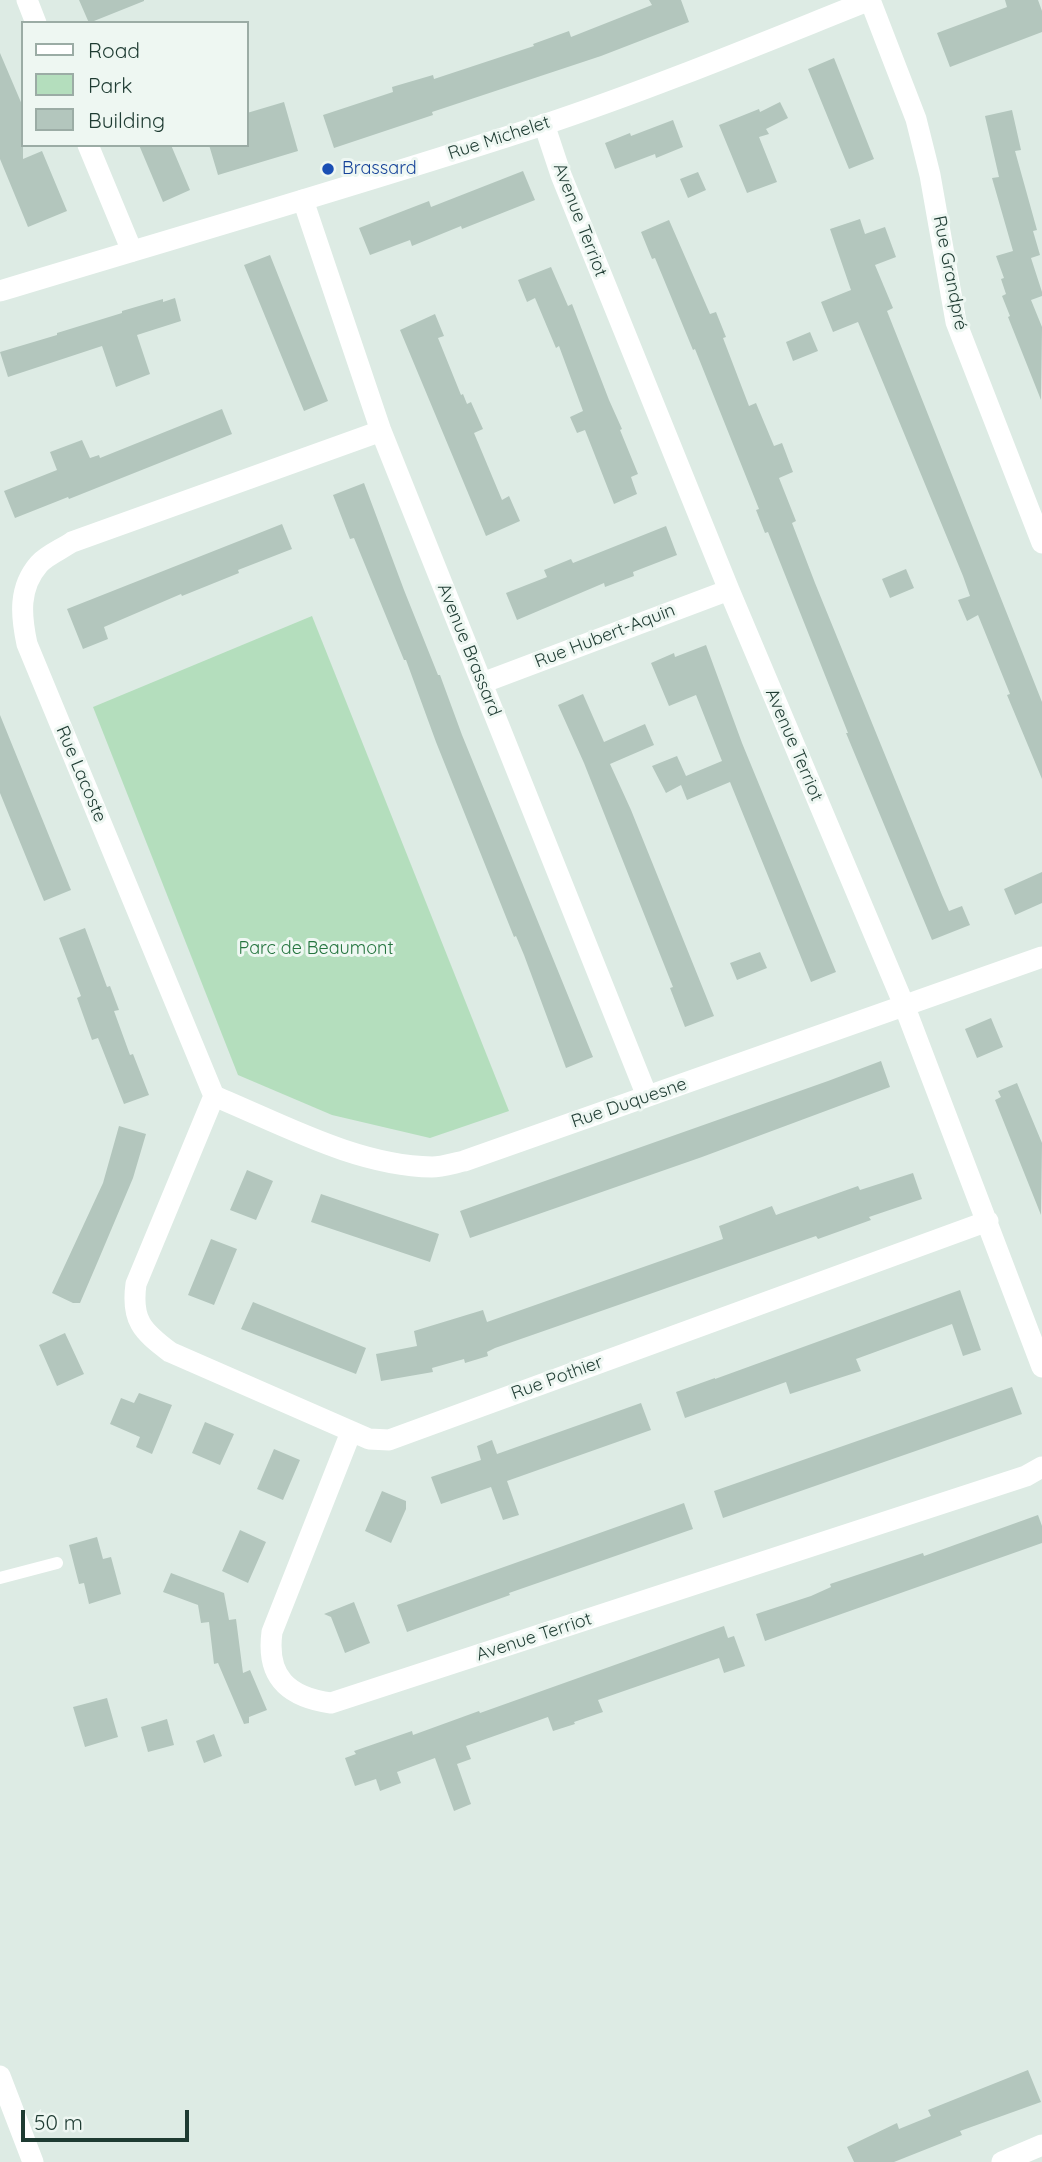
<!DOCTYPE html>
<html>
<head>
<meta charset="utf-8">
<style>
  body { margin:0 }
  #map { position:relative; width:1042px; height:2162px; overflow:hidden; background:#ddebe4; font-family:Quicksand,sans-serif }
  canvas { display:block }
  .legend { position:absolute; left:21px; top:21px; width:228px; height:126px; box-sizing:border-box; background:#eef7f2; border:2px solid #9baca5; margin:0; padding:9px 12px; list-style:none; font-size:21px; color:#1e3b32 }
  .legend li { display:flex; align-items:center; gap:14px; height:35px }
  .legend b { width:35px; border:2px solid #9baca5 }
  .scale { position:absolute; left:21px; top:2110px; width:168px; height:32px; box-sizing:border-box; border:4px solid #1e3b32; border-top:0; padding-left:9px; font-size:21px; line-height:24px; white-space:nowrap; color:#1e3b32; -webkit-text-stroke:5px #eef7f2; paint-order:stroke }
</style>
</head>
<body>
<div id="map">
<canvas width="1042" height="2162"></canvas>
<ul class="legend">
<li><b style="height:9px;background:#fff"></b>Road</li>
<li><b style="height:19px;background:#b4debd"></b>Park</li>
<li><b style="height:19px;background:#b3c6bd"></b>Building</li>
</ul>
<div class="scale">50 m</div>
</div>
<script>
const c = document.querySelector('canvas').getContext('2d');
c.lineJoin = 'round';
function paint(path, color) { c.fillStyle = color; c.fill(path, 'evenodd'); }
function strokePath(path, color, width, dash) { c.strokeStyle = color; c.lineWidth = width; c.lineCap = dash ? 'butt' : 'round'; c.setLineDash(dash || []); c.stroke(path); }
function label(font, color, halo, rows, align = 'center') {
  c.font = font + ' Quicksand,sans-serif'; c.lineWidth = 6; c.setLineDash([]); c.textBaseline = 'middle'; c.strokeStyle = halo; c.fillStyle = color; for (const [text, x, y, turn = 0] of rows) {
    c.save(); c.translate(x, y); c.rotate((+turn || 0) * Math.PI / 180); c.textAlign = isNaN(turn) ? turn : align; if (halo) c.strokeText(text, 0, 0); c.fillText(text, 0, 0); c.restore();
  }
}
const green = new Path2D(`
  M312,616L509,1111L430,1138L332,1115L238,1075L93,707Z`);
const building = new Path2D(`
  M79,0H144V1L89,23Z
  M649,0H681L689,22L601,56L432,112L433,115L334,148L323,115L393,92L392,87L433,75L434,79L534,46L533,44L569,31L571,37L652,5Z
  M1005,0H1038L1042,11V32L950,67L937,33L1007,7Z
  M0,53L23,107V159L42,151L67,211L28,227L0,159Z
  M834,58L874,159L849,169L808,69Z
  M284,102L298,151L218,175L209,145H247V113Z
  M780,102L788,118L766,129L769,134L759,137L777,182L747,193L719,125L759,109L760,112Z
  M1012,110L1021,150L1015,151L1037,230L1033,231L1040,255L1031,258L1042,292V296L1031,300L1042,327L1041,400L1008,317L1010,316L1002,296L1006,294L1001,279L1004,278L996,256L1013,251L992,178L999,177L985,116Z
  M673,120L683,147L656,158L655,154L615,169L605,143L630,133L631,136Z
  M139,145H171L190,190L163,202Z
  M523,171L535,200L462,229L461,226L412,246L410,240L370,255L359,228L429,201L431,207Z
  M698,172L706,190L688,198L680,179Z
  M860,219L865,234L885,227L896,257L875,265L893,308L887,311L1042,702V779L1007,695L1010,694L978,615L967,621L958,600L970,596L963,576L858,322L833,332L821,302L851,290L830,229Z
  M669,220L710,314L716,312L726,337L723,338L749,406L756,403L774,446L782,443L793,472L779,478L796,521L792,523L815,583L942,895L949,911L962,906L970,925L932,940L846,733H848L768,532L765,533L756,510L759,509L695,349L693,350L655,258L652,259L641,232Z
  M270,255L328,401L304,411L244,265Z
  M551,267L568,306L572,304L609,400L622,429L620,430L638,474L631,477L637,494L614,504L585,430L577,433L570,417L583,411L559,346L556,348L535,298L527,302L518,280Z
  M175,298L181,321L137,335L150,374L116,387L102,346L8,377L0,352L57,335V333L122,313V311L163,299V302Z
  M435,314L444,336L438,338L461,395L463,394L467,404L471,402L483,429L474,433L502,500L509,496L520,521L486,536L400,330Z
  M810,332L818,351L793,361L786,342Z
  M222,409L232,434L69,499L68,497L15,518L4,491L57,470L50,452L82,440L90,458L99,455L100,458Z
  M364,483L404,590L438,675H440L462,735L593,1057L566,1068L524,955L516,936L514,937L436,742L406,660H404L354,538L350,539L333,495Z
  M282,524L292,549L238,570L239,573L182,596L181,594L104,627L108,639L83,649L67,609Z
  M666,526L677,555L633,572L634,576L605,587L604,583L517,620L506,593L547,577L544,570L571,559L573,563Z
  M906,569L914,588L890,598L882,579Z
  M706,645L742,743L836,972L811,982L730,782L687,800L681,785L666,793L652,766L677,756L686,776L722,761L696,695L669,706L651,663L674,653L675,657Z
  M583,694L604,742L645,724L654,745L610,764L631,810L714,1016L685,1027L670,988L673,987L584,763L558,705Z
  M0,715L71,890L44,901L0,793Z
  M1042,872V903L1015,915L1004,889Z
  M85,928L107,987L110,986L119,1010L114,1011L130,1055L133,1054L149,1095L124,1104L98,1038L92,1040L77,998L81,996L59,938Z
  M760,952L767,968L737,980L730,963Z
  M991,1018L1003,1047L977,1058L965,1029Z
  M881,1061L890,1087L702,1157L470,1238L460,1211L828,1081Z
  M1017,1083L1042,1143L1041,1215L995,1100L1001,1097L998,1091Z
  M119,1126L146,1134L133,1178L98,1261L80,1303H73L52,1293L103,1183Z
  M247,1170L273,1181L256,1220L230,1210Z
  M913,1173L922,1199L869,1217L871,1220L818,1239L816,1236L495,1348L487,1352L488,1356L465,1363L464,1359L432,1368L433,1372L381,1381L376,1354L417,1346L414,1331L483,1310L487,1322L723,1239L719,1226L772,1206L776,1215L858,1186L860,1190Z
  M321,1194L439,1234L430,1262L311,1222Z
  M211,1239L237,1249L214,1305L188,1295Z
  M960,1290L981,1350L963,1356L952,1324L856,1359L861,1371L790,1394L786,1382L685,1418L676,1392L715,1378V1379Z
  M253,1302L366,1348L356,1374L241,1329Z
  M65,1333L84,1374L57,1386L39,1345Z
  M1012,1387L1022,1414L723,1518L714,1491Z
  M139,1393L172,1405L152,1454L136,1447L140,1437L110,1424L121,1398L134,1403Z
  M641,1403L651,1430L507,1481L519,1515L503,1520L491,1487L441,1504L431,1477L481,1460L477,1446L492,1440L497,1454Z
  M205,1422L234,1434L220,1465L192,1453Z
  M274,1449L300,1460L283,1500L257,1489Z
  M382,1491L406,1501V1509L391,1543L365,1531Z
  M684,1503L693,1529L509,1593L510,1595L407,1632L397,1605Z
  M1038,1515L1042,1526V1543L765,1641L756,1614L811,1596L831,1587L830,1584L923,1553L924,1556Z
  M240,1530L266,1542L248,1583L222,1571Z
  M97,1537L103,1559L111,1557L121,1594L89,1604L84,1583L79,1584L69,1545Z
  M171,1573L224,1593L229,1620L236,1619L243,1673L250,1670L267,1710L249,1717V1723L244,1724L218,1663L214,1664L209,1622L201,1623L198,1605L163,1592Z
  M354,1602L370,1643L345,1653L331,1617L324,1614Z
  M724,1626L728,1638L734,1636L745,1666L724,1673L719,1658L598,1700L603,1712L574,1722L575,1724L553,1731L548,1717L466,1746L471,1759L457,1764L471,1804L454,1811L435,1758L397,1772L401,1783L380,1791L376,1779L355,1786L345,1758L356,1754L354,1751L412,1731L413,1735L479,1711L480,1713Z
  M107,1698L118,1737L85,1747L73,1707Z
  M167,1719L174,1745L148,1752L141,1727Z
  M214,1734L222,1756L204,1763L196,1741Z
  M1028,2070L1041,2102L960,2131L962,2135L894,2162H854L847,2147L897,2123L899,2129L931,2116L928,2110Z`);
const service = new Path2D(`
  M0,1578L57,1563`);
const minor = new Path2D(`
  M27,0L36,23
  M870,0L916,119L930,175L956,322L1042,543
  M544,124L561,175L729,590L904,1005L1042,1367
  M88,145L132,251
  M303,200L381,431L647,1096
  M381,431L72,542C62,549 47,555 39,564C18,588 21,616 27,644L214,1096L136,1284C131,1320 142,1331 170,1352L369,1439L389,1440L988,1221
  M482,683L729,590
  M214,1096C282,1124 357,1166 432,1167C442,1167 454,1163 464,1161L1042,957
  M351,1432L272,1632C266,1677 288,1697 331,1703L1026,1476L1042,1467
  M1002,2162L1042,2145`);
const tertiary = new Path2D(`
  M0,291C181,236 363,184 543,125C654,88 762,43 870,0
  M0,2076L33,2162`);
const markers = [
  [328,169,7,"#1a4fb4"]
];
const streetNames = [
  ["Rue Michelet",499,138,-18],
  ["Avenue Terriot",580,220,69],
  ["Rue Grandpré",950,273,79],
  ["Rue Hubert-Aquin",605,636,-21],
  ["Avenue Brassard",469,650,68],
  ["Avenue Terriot",794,745,67],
  ["Rue Lacoste",81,774,67],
  ["Rue Duquesne",629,1103,-19],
  ["Rue Pothier",557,1378,-20],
  ["Avenue Terriot",534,1637,-18]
];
const transitNames = [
  ["Brassard",342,169]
];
const parkNames = [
  ["Parc de Beaumont",316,949]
];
paint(green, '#b4debd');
paint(building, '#b3c6bd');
strokePath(service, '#fff', 12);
strokePath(minor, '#fff', 21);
strokePath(tertiary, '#fff', 21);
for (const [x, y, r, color] of markers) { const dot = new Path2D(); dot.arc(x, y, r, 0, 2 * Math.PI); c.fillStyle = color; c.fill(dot); strokePath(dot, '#eef7f2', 2.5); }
label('18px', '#1e3b32', '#eef7f2', streetNames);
label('18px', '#164399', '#eef7f2', transitNames, 'left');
label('18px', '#25753f', '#eef7f2', parkNames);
</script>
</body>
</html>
